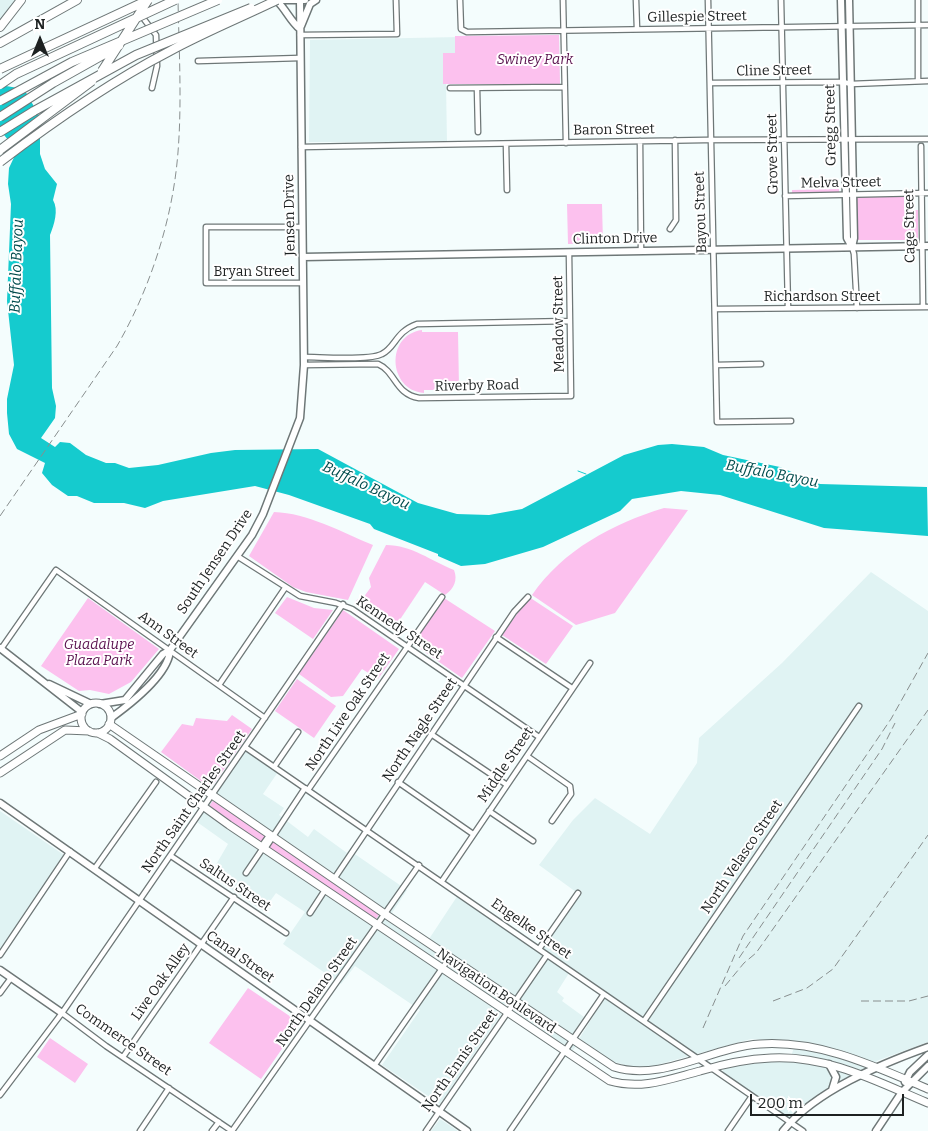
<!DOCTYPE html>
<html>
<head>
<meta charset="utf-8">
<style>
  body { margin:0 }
  #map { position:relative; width:928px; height:1131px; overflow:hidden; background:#f4fdfd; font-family:Bitter,serif }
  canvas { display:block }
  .north { position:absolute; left:15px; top:15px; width:50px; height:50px; -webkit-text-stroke:4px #fff; paint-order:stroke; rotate:0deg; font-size:14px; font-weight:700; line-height:20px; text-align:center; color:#1d2121 }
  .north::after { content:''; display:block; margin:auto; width:18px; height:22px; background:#1d2121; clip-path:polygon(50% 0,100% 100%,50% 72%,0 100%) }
  .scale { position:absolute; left:750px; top:1094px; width:154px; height:22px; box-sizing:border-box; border:2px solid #1d2121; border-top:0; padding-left:6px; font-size:15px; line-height:18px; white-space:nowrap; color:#1d2121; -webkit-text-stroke:4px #fff; paint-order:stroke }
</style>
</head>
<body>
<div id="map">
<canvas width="928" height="1131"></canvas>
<div class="north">N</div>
<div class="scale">200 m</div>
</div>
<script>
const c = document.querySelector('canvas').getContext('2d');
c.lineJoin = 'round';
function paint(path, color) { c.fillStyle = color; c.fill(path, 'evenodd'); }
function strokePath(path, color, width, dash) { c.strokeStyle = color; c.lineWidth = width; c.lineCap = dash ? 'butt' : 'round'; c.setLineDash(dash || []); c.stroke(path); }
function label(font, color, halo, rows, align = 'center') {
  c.font = font + ' Bitter,serif'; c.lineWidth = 4; c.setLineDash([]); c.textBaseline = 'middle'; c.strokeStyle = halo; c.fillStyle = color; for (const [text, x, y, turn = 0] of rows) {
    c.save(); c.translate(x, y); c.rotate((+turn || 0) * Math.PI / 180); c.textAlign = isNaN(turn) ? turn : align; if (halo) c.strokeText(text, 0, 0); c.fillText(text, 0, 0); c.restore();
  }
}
const built = new Path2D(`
  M0,0H17L0,23Z
  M559,35L560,84H446L447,142H309L310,40Z
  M871,572L928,611V1042L879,1060L827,1090L792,1117H787L723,1073V1070L725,1068L761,1062H789L796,1042L751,1039L653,1066L637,1068L610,1061L579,1039L607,994L541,948L582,891L578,889L576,892L539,865L573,820L595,798L650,834L697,763L699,738L782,663Z
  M245,751L278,772L263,794L284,808L279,815L308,837L314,829L347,853L349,850L407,890L392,913L429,939L458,895L569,973L557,992L564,998L562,1001L584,1017L572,1035L580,1041L567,1058L502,1013L440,1104L382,1065L420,1010L355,966L341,984L283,944L305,912L276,893L263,911L210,875L228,844L197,822Z
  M0,811L64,855L0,951Z
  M440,1119L458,1131H431Z`);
const green = new Path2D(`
  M559,35L560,84H443V53H455V36Z
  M839,189V193L792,195V190Z
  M904,196V210H918V240H857L856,197Z
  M567,204H602L603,243L568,244Z
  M422,330V332H458L459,387H455V390H424V393C388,390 385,335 422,330Z
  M664,508L688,510L615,613L576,625L532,595C563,550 612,524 664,508Z
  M274,512C308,513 341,532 373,545L348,600L306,592L293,587L249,556Z
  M386,545C412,545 431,561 454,570C458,580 454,589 445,595L425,582L393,630L354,603L358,599L363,598L371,587L369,578Z
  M287,597L314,608L333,610L313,639L275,613Z
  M529,597L573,626L546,664L502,635Z
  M88,598L159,649L131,682L109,694L90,690L79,691L41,666Z
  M444,598L495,631L462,678L412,643Z
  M343,610L399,649L378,679L362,669L343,696L331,697L299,674Z
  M297,679L336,706L314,738L275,711Z
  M232,715L252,729L213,785L208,786L161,752L182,724L193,726L196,718L227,721Z
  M214,799L380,913L375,921L208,808Z
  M248,988L300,1023L261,1079L209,1043Z
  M50,1038L88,1064L75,1083L37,1057Z`);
const water = new Path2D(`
  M0,85L24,89L40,117V154L45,169L57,184L53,200C59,210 54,225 50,235L52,388L56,406L55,418L41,438L55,447L60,442L70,443L86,455L106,463H115L129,468L158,465L211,453L235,450L318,449L418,503L457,514L489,515L522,509L624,455L658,445L672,444L704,447L723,455L780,467L820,484L927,487L928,536L824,528L720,495L681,491L632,499L620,511L543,547L485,564L461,566L438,556V554L374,529L370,524L289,495L255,486L163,501L145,508L124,503H94L77,496H68L52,485L42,473L45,463L17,449L9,434L7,413V399L14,365L7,301L11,204L8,184L9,168L17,151L0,130Z`);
const stream = new Path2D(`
  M578,471L586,474`);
const street = new Path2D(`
  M460,0L461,29L467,32L928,25
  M563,0L566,143
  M636,0L637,29
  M708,0L717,422L791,421
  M781,0L788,308
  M918,0V81
  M140,14L156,35L157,66L152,88
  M300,35L397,34L396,0
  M198,61L300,58
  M710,83L843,82L851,84L928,81
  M450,88L564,87
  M477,88L478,132
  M640,141L641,251
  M506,144L507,190
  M921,146L923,307
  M301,147L704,140L928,139
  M785,196L928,193
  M302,227H206V283H303
  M670,229L676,220L675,140
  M852,247L854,254L857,308
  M715,309L928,307
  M304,357C321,357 369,361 382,354C396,347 395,332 417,324L570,321
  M304,365L378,364C396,372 395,394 419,398L571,396L569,253
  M716,365L761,364
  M237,556L300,596L336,603L352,609L539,737
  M496,637L572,688
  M1,649L56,570L265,718
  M219,685L285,588
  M431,734L507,785
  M245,747L803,1131
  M527,756L570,786L571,794L552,821
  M274,767L298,732
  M398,782L473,834
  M308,790L442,597
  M489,811L533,841
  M263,848V844L268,837L271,836
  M171,856L286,933
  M95,868L156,782
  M246,873L263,848L266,847L305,788
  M334,879L514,612L528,597
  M442,881L590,663
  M310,913L325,890
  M539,949L578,893
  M0,955L70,851
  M0,993L11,978
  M62,1013L106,1046L232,1131
  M644,1021L859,706
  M123,1057L234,897
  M374,1066L450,957
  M0,1095L62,1013L343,604
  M140,1131L169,1088
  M212,1131L219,1122
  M232,1131L419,865
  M426,1131L547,955
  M510,1131L604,994
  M728,1131L752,1096`);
const secondary = new Path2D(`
  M276,0C286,9 290,21 300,29
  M277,0H305
  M841,0L847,238L852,247
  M849,0L854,238L852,247
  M301,26L310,4L316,0
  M303,257L928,246
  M0,648L82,712
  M49,684L91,704
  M100,704L125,700L163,654L170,650
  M111,718C129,705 169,674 170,650L252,535L263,514L300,418L304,365L300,0
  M0,803L467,1131
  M0,970L62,1013
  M829,1064L836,1077L832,1090
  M905,1082L910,1072L928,1055
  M783,1131C815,1091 881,1064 928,1047
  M876,1131L902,1092L928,1066`);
const primary = new Path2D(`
  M81 718a15 15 0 1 1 30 0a15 15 0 1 1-30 0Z
  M109,724L385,914L614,1067C663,1082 711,1047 760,1044C820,1040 874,1066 928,1089
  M98,733L110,739L229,825L610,1081C642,1090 669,1079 700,1071C723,1064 748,1059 771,1058C828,1055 878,1082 928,1103
  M0,756L39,730L82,714
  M0,773L65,730L89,731`);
const highway = new Path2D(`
  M0,27L21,0
  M0,43L77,0
  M0,132L34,111`);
const rail = new Path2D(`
  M0,516L117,346C150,289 173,219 178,152C182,102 179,50 178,0
  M739,958L882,749L895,723
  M725,986L744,963L756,953L928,710
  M773,1001L807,988L833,969L928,835
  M861,1001H909L928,996
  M703,1028L743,936L891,719L928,653`);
const highwayBridge = new Path2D(`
  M0,69L148,0
  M102,71L148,0
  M0,85L16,74L175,0
  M0,101L72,62L218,0
  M34,111L136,55L251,8
  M0,117L53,83L119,46
  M0,150L92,81
  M0,162C54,121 110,82 170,51C205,32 242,17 277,0`);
const streetNames = [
  ["Gillespie Street",697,17,-1],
  ["Cline Street",774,71,-1],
  ["Gregg Street",831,125,-91],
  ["Baron Street",614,130,-1],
  ["Grove Street",773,154,-91],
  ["Melva Street",841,183,-1],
  ["Bayou Street",701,212,-92],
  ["Jensen Drive",290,215,-91],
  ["Cage Street",910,226,-91],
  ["Clinton Drive",615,239,-1],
  ["Bryan Street",254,272],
  ["Richardson Street",822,297],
  ["Meadow Street",559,324,-91],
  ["Riverby Road",477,386,-1],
  ["South Jensen Drive",215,562,-56],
  ["Kennedy Street",399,628,34],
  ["Ann Street",168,635,36],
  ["North Live Oak Street",348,712,-56],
  ["North Nagle Street",420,730,-56],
  ["Middle Street",506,765,-56],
  ["North Saint Charles Street",194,802,-55],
  ["North Velasco Street",742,857,-56],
  ["Saltus Street",235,885,34],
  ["Engelke Street",531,929,35],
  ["Canal Street",240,957,35],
  ["Live Oak Alley",161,982,-55],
  ["Navigation Boulevard",496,991,34],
  ["North Delano Street",317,992,-55],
  ["Commerce Street",123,1040,35],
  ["North Ennis Street",460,1061,-55]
];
const parkNames = [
  ["Swiney Park",535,60],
  ["Guadalupe",99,645],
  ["Plaza Park",99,661]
];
const waterNames = [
  ["Buffalo Bayou",17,266,-88],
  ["Buffalo Bayou",772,474,11],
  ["Buffalo Bayou",366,486,25]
];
paint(built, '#e0f3f3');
paint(green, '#fcc1ee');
paint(water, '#15cbce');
strokePath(stream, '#15cbce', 1);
strokePath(street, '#6e7777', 7);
strokePath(secondary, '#6e7777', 9);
strokePath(primary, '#6e7777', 9);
strokePath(highway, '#6e7777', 10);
strokePath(street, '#fff', 4.5);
strokePath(secondary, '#fff', 6);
strokePath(primary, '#fff', 7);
strokePath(highway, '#fff', 8);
strokePath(rail, '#888e8e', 1, [8, 4]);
strokePath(highwayBridge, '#6e7777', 10, []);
strokePath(highwayBridge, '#fff', 8);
label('14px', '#1d2121', '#fff', streetNames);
label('italic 14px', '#5a114e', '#fff', parkNames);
label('italic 15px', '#014b4c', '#fff', waterNames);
</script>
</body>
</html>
